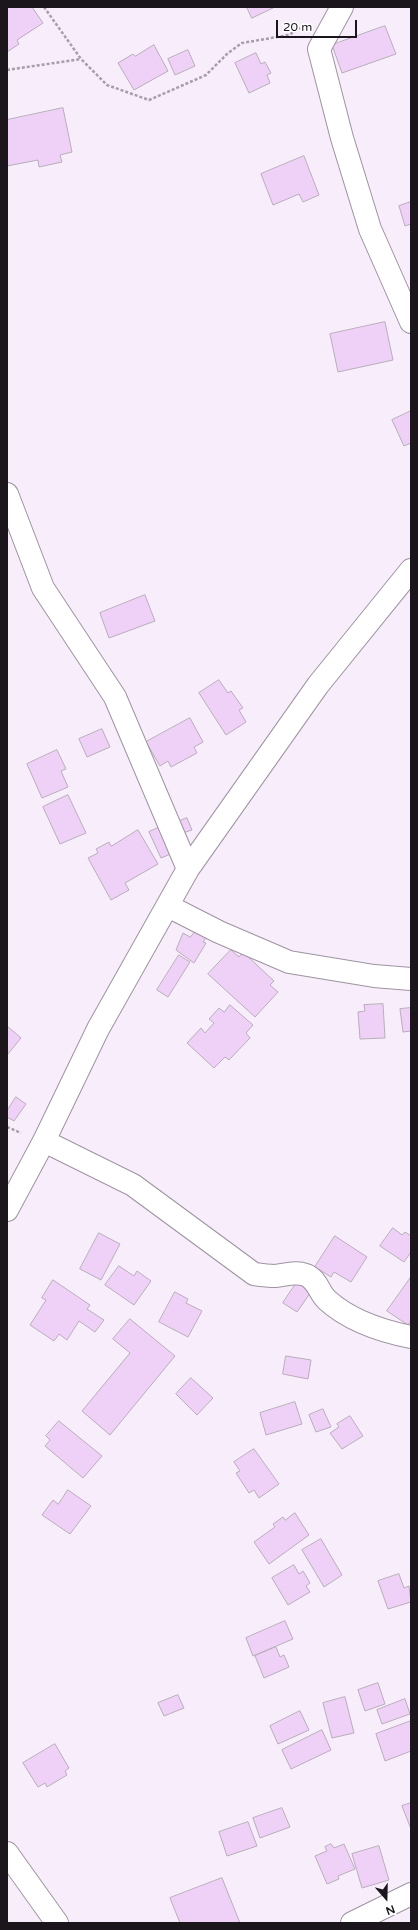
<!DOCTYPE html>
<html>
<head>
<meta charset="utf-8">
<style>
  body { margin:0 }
  #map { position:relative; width:418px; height:1930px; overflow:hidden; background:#f8edfa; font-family:"Varela Round",sans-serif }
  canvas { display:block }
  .frame { position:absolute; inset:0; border:8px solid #1a161b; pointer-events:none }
  .north { position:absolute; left:366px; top:1878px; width:40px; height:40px; -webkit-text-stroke:3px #fefefe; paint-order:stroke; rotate:160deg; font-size:11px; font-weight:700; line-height:16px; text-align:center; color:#1a161b }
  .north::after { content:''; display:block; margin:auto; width:14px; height:18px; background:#1a161b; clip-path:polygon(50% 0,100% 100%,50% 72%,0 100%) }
  .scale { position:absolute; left:276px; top:20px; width:81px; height:18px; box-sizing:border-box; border:2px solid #1a161b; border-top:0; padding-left:5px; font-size:12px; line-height:14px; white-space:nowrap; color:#1a161b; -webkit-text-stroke:3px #fefefe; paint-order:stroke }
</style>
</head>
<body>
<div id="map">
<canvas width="418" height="1930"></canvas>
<div class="frame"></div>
<div class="north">N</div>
<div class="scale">20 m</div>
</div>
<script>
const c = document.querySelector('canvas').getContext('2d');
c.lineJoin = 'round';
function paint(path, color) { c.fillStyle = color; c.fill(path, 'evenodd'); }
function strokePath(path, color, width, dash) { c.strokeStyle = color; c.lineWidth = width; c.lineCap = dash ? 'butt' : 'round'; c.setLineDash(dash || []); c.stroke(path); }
const building = new Path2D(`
  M8,7H32L43,23L17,40L19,44L7,52Z
  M247,7H275L252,18Z
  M385,26L396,54L342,73L332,45Z
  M154,45L168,71L134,90L118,63L133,54L135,56Z
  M188,50L195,66L175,75L168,59Z
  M256,53L261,64L265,62L271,73L267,75L270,83L249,93L235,63Z
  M63,108L72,152L60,155L62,162L39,167L38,160L7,166V120Z
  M304,156L319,195L303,202L299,194L273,205L261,174Z
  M411,202V224L405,226L399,206Z
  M385,322L393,360L338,372L330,334Z
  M411,411V443L404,446L392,420Z
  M145,595L155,621L109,638L100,613Z
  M219,680L228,693L231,691L243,708L239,710L246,722L226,735L199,693Z
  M190,718L203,742L194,747L197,753L171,767L168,761L160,766L146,742Z
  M102,729L110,747L87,757L79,739Z
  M57,750L66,769L61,771L68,787L42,798L27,764Z
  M68,795L86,833L60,844L43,807Z
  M187,818L192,830L180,834L175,823Z
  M160,827L173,853L161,858L149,832Z
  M138,830L158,864L125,883L129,890L111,900L88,858L98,853L96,849L109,842L111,846Z
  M197,929L207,936L203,942L206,943L194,963L176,950L183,933L190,937Z
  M231,950L239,957L243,952L274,981L270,985L278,992L255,1017L208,974Z
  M179,955L190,962L168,997L157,990Z
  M383,1004L385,1038L360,1039L358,1012L365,1011L364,1005Z
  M230,1005L253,1025L246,1033L250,1038L229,1060L225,1057L214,1068L187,1043L201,1028L205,1033L214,1023L209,1019L219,1008L224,1012Z
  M411,1008V1031L403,1032L400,1009Z
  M7,1026L21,1038L7,1055Z
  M16,1097L26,1104L14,1121L7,1117V1111Z
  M393,1228L402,1235L405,1232L411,1236V1252L404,1262L380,1246Z
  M99,1233L120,1244L101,1280L80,1269Z
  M335,1236L367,1257L351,1282L334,1272L331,1277L315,1267Z
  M119,1266L134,1276L137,1271L151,1281L134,1305L105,1285Z
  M411,1277V1321L408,1325L387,1311Z
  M299,1279L313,1289L297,1312L283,1303Z
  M53,1280L90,1305L87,1309L104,1320L95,1332L79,1321L67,1340L59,1334L54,1341L30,1325L46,1300L42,1298Z
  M175,1292L188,1299L186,1303L202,1311L188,1337L159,1322Z
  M130,1319L175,1356L110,1435L82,1411L130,1353L113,1339Z
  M286,1356L311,1360L308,1379L283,1374Z
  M191,1378L213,1398L197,1415L176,1394Z
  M295,1402L302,1424L266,1435L260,1413Z
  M323,1409L331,1427L316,1432L309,1415Z
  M350,1416L363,1436L342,1449L330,1433L339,1427L337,1424Z
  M59,1421L102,1456L83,1478L45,1446L50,1440L46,1436Z
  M254,1449L279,1484L259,1498L254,1490L249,1493L236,1473L240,1471L234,1462Z
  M68,1490L91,1506L70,1534L42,1515L53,1500L58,1504Z
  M295,1513L309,1535L269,1564L254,1542L275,1527L273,1524L283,1517L285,1520Z
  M321,1539L342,1575L324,1587L302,1550Z
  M294,1565L299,1574L303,1571L310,1583L306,1586L310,1592L288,1605L272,1578Z
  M399,1574L404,1588L409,1586L411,1602L388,1609L378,1581Z
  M285,1621L293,1639L253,1656L246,1638Z
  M276,1647L280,1657L284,1655L289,1667L264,1678L255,1656Z
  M378,1683L385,1704L365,1711L358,1690Z
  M178,1695L184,1708L164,1716L158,1703Z
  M345,1697L354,1733L332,1738L323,1703Z
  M405,1699L410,1714L382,1724L377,1710Z
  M300,1711L309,1730L278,1744L270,1726Z
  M411,1721V1751L385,1761L376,1734Z
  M322,1730L331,1750L291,1769L282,1750Z
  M55,1744L69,1768L65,1771L67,1775L47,1787L45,1783L38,1787L23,1763Z
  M411,1803V1829L402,1806Z
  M282,1808L290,1827L260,1838L253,1818Z
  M248,1822L257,1846L227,1856L219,1832Z
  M331,1844L334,1848L344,1844L355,1869L338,1876L339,1879L327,1884L315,1856L327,1851L325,1847Z
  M379,1846L389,1880L362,1888L352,1854Z
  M222,1878L240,1923H180L170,1898Z`);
const path = new Path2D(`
  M44,7L81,59L107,85L149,100L206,75L228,53L242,43L289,35L300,28
  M7,70L81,59
  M7,1127L21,1133`);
const minor = new Path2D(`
  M342,7L319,49L342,138L370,229L411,322
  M7,494L43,588L115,697L188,869
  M168,906L219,932L289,962L374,976L411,979
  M44,1141L133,1185L254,1274C261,1275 268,1276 275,1276C286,1275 295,1271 306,1275C319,1281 318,1292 327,1300C350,1321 381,1331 411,1337
  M7,1210L44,1141L98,1029L188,869L318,685L411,570
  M7,1853L57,1923
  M352,1923L411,1894`);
paint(building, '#efd1f7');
strokePath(building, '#b8adba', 1);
strokePath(minor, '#9e94a1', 24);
strokePath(path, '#a79ea8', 2.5, [3, 2]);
strokePath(minor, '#fff', 22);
</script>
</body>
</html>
